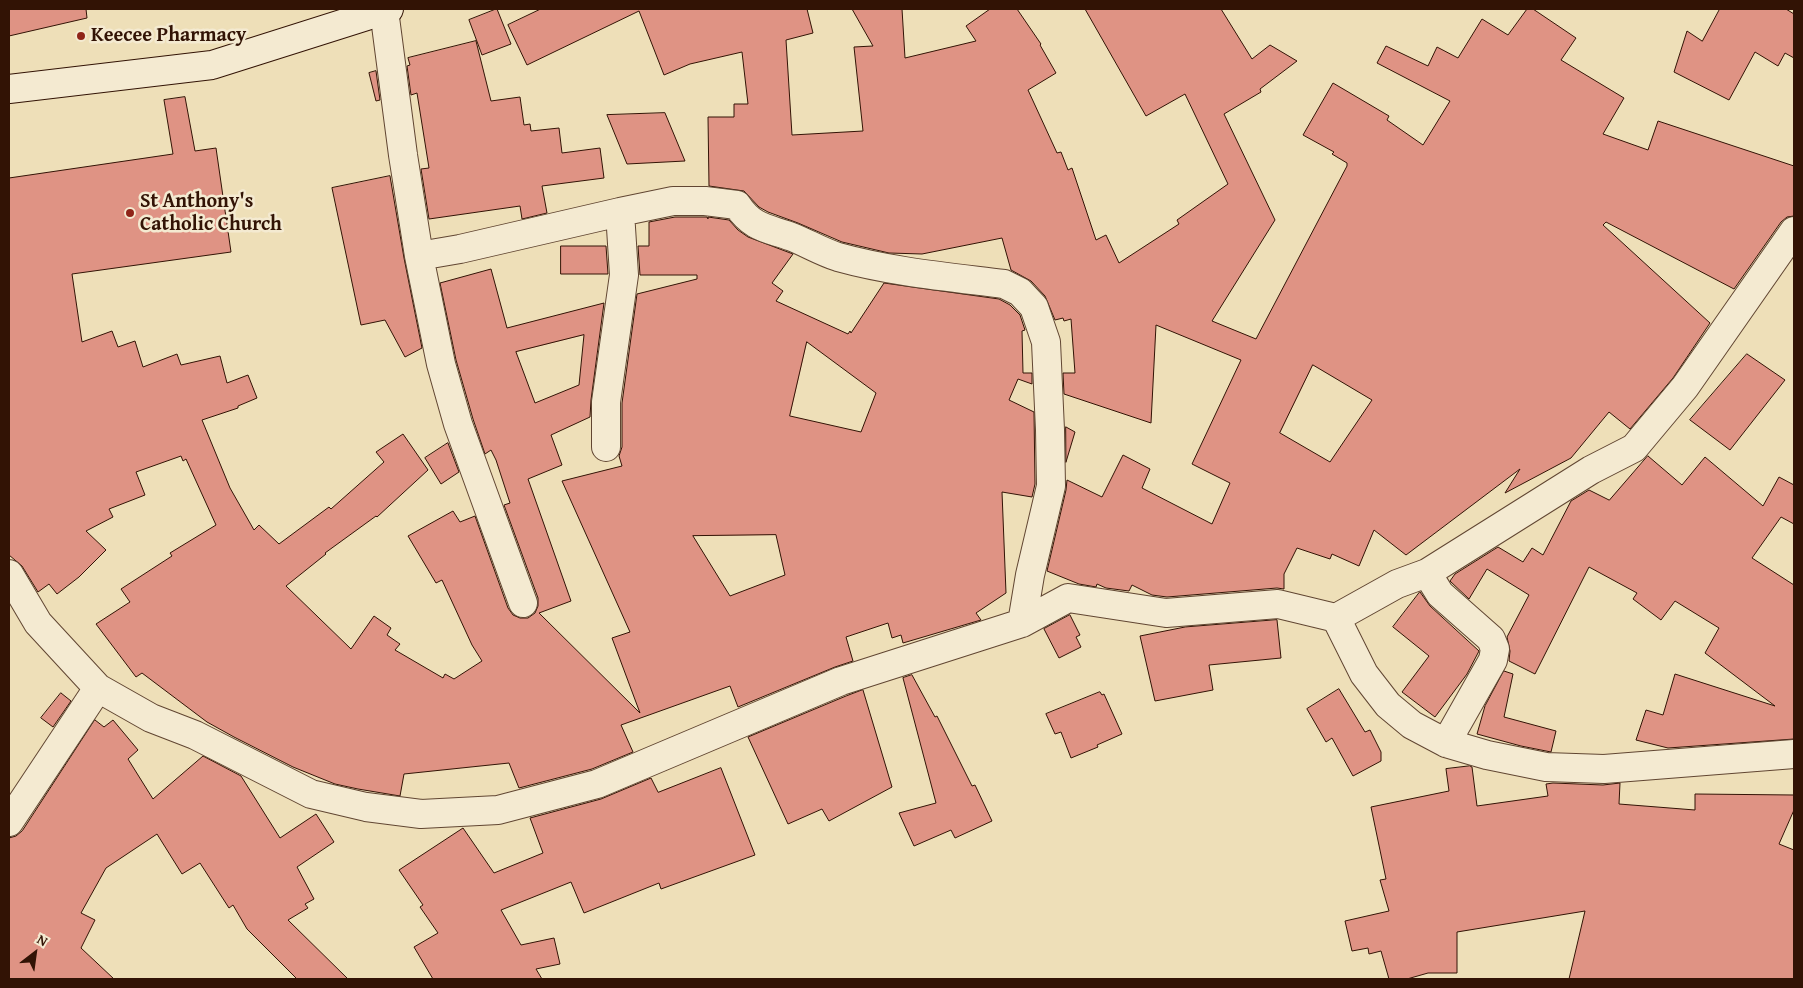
<!DOCTYPE html>
<html>
<head>
<meta charset="utf-8">
<style>
  body { margin:0 }
  #map { position:relative; width:1803px; height:988px; overflow:hidden; background:#eedfb8; font-family:"Gentium Book Plus",serif }
  canvas { display:block }
  .frame { position:absolute; inset:0; border:10px solid #321305; pointer-events:none }
  .north { position:absolute; left:10px; top:928px; width:50px; height:50px; -webkit-text-stroke:4px #f4ead1; paint-order:stroke; rotate:30deg; font-size:14px; font-weight:700; line-height:20px; text-align:center; color:#321305 }
  .north::after { content:''; display:block; margin:auto; width:18px; height:22px; background:#321305; clip-path:polygon(50% 0,100% 100%,50% 72%,0 100%) }
</style>
</head>
<body>
<div id="map">
<canvas width="1803" height="988"></canvas>
<div class="frame"></div>
<div class="north">N</div>
</div>
<script>
const c = document.querySelector('canvas').getContext('2d');
c.lineJoin = 'round';
function paint(path, color) { c.fillStyle = color; c.fill(path, 'evenodd'); }
function strokePath(path, color, width, dash) { c.strokeStyle = color; c.lineWidth = width; c.lineCap = dash ? 'butt' : 'round'; c.setLineDash(dash || []); c.stroke(path); }
function label(font, color, halo, rows, align = 'center') {
  c.font = font + ' "Gentium Book Plus",serif'; c.lineWidth = 5; c.setLineDash([]); c.textBaseline = 'middle'; c.strokeStyle = halo; c.fillStyle = color; for (const [text, x, y, turn = 0] of rows) {
    c.save(); c.translate(x, y); c.rotate((+turn || 0) * Math.PI / 180); c.textAlign = isNaN(turn) ? turn : align; if (halo) c.strokeText(text, 0, 0); c.fillText(text, 0, 0); c.restore();
  }
}
const building = new Path2D(`
  M9,9H86L87,18L9,36Z
  M497,9L511,44L482,55L469,20Z
  M541,9H807L813,33L786,40L792,135L863,131L854,47L873,46L852,9H902L905,58L976,41L966,26L990,9H1017L1041,44L1040,45L1056,73L1028,90L1057,153L1061,152L1068,170L1072,168L1096,240L1106,235L1119,263L1179,224L1177,220L1228,184L1185,94L1146,116L1085,9H1221L1252,59L1270,45L1297,61L1260,89L1261,92L1224,114L1275,220L1212,321L1256,339L1347,166V163L1332,154L1334,152L1303,135L1333,83L1389,116L1387,120L1423,145L1450,101L1377,63L1386,46L1428,66L1437,47L1458,58L1482,19L1508,35L1527,9H1533L1576,38L1561,60L1624,98L1603,134L1648,150L1658,121L1794,166V216L1787,217L1781,222L1734,289L1606,222L1603,225L1710,323L1673,378L1630,429L1609,412L1571,458L1505,493L1520,469L1406,555L1374,530L1359,566L1332,554L1330,559L1297,548L1284,574V589L1277,588L1167,597L1152,595L1132,585L1129,591L1106,588L1097,584L1096,587L1079,584L1047,571L1066,490L1067,480L1102,497L1123,455L1150,469L1142,488L1212,524L1230,483L1192,464L1241,360L1156,325L1151,423L1064,394L1063,373H1075L1071,319L1064,321L1063,318L1055,320L1045,296L1031,281L1011,270L1002,238L922,254L889,253L842,242L798,223L768,212L759,207L744,191L709,186L708,117H734V104H748L742,52L690,64L664,75L639,11L527,65L508,25ZM1313,365L1372,400L1330,462L1280,433Z
  M1720,9H1786L1794,14V58L1785,53L1778,66L1755,52L1729,100L1674,72L1687,31L1702,41Z
  M476,41L491,101L520,97L524,125L530,124L531,131L559,128L562,153L600,148L604,178L542,186L547,213L522,219L520,206L429,219L421,169L429,168L417,93L411,95L407,66L410,65L408,58Z
  M376,71L380,100L376,101L369,73Z
  M185,97L195,151L216,148L231,252L72,274L82,342L112,331L118,347L135,341L143,367L177,354L181,365L220,356L227,383L248,375L257,398L238,406V408L202,420L230,488L254,530L259,525L279,544L329,507L331,509L384,462L376,452L403,434L428,470L377,517L376,516L325,553L326,554L286,586L351,649L374,616L391,628L387,635L400,644L395,650L443,678L445,674L454,679L482,661L472,645L442,580L436,583L408,536L453,511L460,522L475,516L508,608L513,615L520,618H528L535,613L538,606V598L504,505L510,503L496,460L491,450L485,454L473,419L456,360L440,283L491,269L507,328L604,303L591,400L590,417L551,435L562,465L528,479L571,601L539,613L640,713L612,638L630,632L562,481L622,466L619,456L622,447V403L637,294L697,279V275H640L638,246H649V222L675,217H707L708,219V217L729,220L738,230L748,237L793,254L772,283L783,291L776,301L848,334L850,331L851,333L884,283L999,299L1010,305L1020,315L1025,330L1022,331L1023,373H1032V384L1018,379L1009,400L1034,412L1035,484L1032,497L1002,492L1006,593L976,613L981,620L903,643L901,635L892,638L888,623L846,637L853,661L835,667L738,707L730,686L621,725L633,752L592,769L519,788L509,763L404,774L400,796L358,789L335,784L293,767L234,737L207,722L142,673L136,677L96,624L130,602L121,589L172,556L170,553L216,525L186,459L183,461L181,456L136,472L145,495L109,509L113,517L86,531L106,550L79,577L57,594L49,584L38,592L22,566L9,555V178L173,154L164,100ZM584,335L579,385L535,403L516,352ZM807,342L876,393L861,432L790,416ZM776,535L785,575L730,596L693,536Z
  M665,113L685,161L627,164L607,115Z
  M390,176L404,258L422,348L405,357L385,320L361,325L332,188Z
  M561,246H606L608,274H561Z
  M1747,354L1785,380L1730,450L1690,420Z
  M1066,427L1075,432L1066,462Z
  M448,443L459,472L441,484L425,458Z
  M1648,456L1682,485L1705,457L1763,506L1779,477L1794,485V524L1781,517L1752,558L1794,585V739L1668,748L1636,740L1646,710L1663,715L1675,674L1775,706L1705,653L1719,628L1675,601L1661,620L1633,599L1637,593L1589,567L1535,674L1509,661L1510,651L1507,637L1529,595L1487,569L1469,599L1450,581L1455,574L1498,547L1523,562L1532,548L1543,555L1571,501L1589,490L1609,500Z
  M1420,592L1430,606L1479,651L1467,674L1435,717L1402,692L1429,656L1393,627Z
  M1070,615L1080,635L1076,637L1081,647L1059,658L1044,629Z
  M1277,620L1281,658L1209,665L1213,690L1155,701L1140,636L1185,627Z
  M1504,671L1513,674L1504,717L1556,731L1551,752L1521,746L1477,734L1485,706Z
  M912,675L935,717L937,716L972,786L975,785L992,821L955,838L951,830L914,846L899,813L936,803L903,678Z
  M1339,689L1365,732L1370,730L1381,752V761L1353,776L1332,738L1326,742L1307,709Z
  M863,690L892,787L829,821L822,809L788,824L748,737L846,696Z
  M1100,692L1102,695L1104,694L1122,734L1097,745L1098,747L1071,758L1061,732L1055,734L1046,714Z
  M61,693L71,701L53,727L41,718Z
  M95,720L104,727L113,720L138,750L128,759L153,799L203,756L241,776L280,838L316,814L334,842L297,867L314,899L305,904L308,908L288,920L348,979H297L247,929L233,905L229,908L200,863L182,874L157,834L106,868L81,913L95,920L81,948L114,979H9V838L16,836L22,831Z
  M1470,766L1472,767L1477,806L1548,796L1546,784L1553,783L1603,785L1620,783L1619,804L1695,810V794L1794,795V810L1779,844L1794,850V979H1569L1585,911L1457,932V973H1428L1407,979H1389L1381,951L1369,954L1368,948L1352,951L1345,921L1389,911L1380,880L1386,879L1371,807L1449,791L1446,769Z
  M721,768L755,855L661,889L659,883L584,913L571,882L501,910L521,945L554,938L560,964L536,969L542,979H433L414,947L438,933L420,907L423,905L399,870L463,828L494,873L543,853L530,818L601,799L651,778L658,792Z`);
const street = new Path2D(`
  M384,10L403,155L419,256L460,249L620,212L673,201H705L737,205C753,229 768,228 792,237C807,243 822,252 838,257C892,272 948,277 1004,284L1020,292L1034,307L1046,342L1050,430L1051,486L1030,575L1022,623
  M419,256L441,364L458,424L523,603
  M606,447V402L624,275L620,212
  M1427,573L1440,594L1491,639L1495,649L1493,660L1446,743
  M9,574L38,623L98,688L151,718L195,735L311,794L366,807L421,814L498,810L597,784L841,681L1022,623L1068,598L1166,613L1278,604L1336,618L1397,584L1427,573L1591,470L1634,448L1685,387L1794,231
  M1336,618L1364,674L1388,705L1412,725L1446,743L1487,755L1546,767L1604,769L1794,754
  M9,822L98,688`);
const secondary = new Path2D(`
  M9,89L212,65L389,9`);
const markers = [
  [81,36,5,"#8f2418"],
  [130,213,5,"#8f2418"]
];
const poiNames = [
  ["Keecee Pharmacy",91,36],
  ["St Anthony's",140,202],
  ["Catholic Church",140,225]
];
paint(building, '#df9384');
strokePath(building, '#321305', 1);
strokePath(street, '#614632', 30);
strokePath(secondary, '#321305', 30);
strokePath(street, '#f4ead1', 28);
strokePath(secondary, '#f4ead1', 28);
for (const [x, y, r, color] of markers) { const dot = new Path2D(); dot.arc(x, y, r, 0, 2 * Math.PI); c.fillStyle = color; c.fill(dot); strokePath(dot, '#f4ead1', 2); }
label('bold 20px', '#321305', '#f4ead1', poiNames, 'left');
</script>
</body>
</html>
